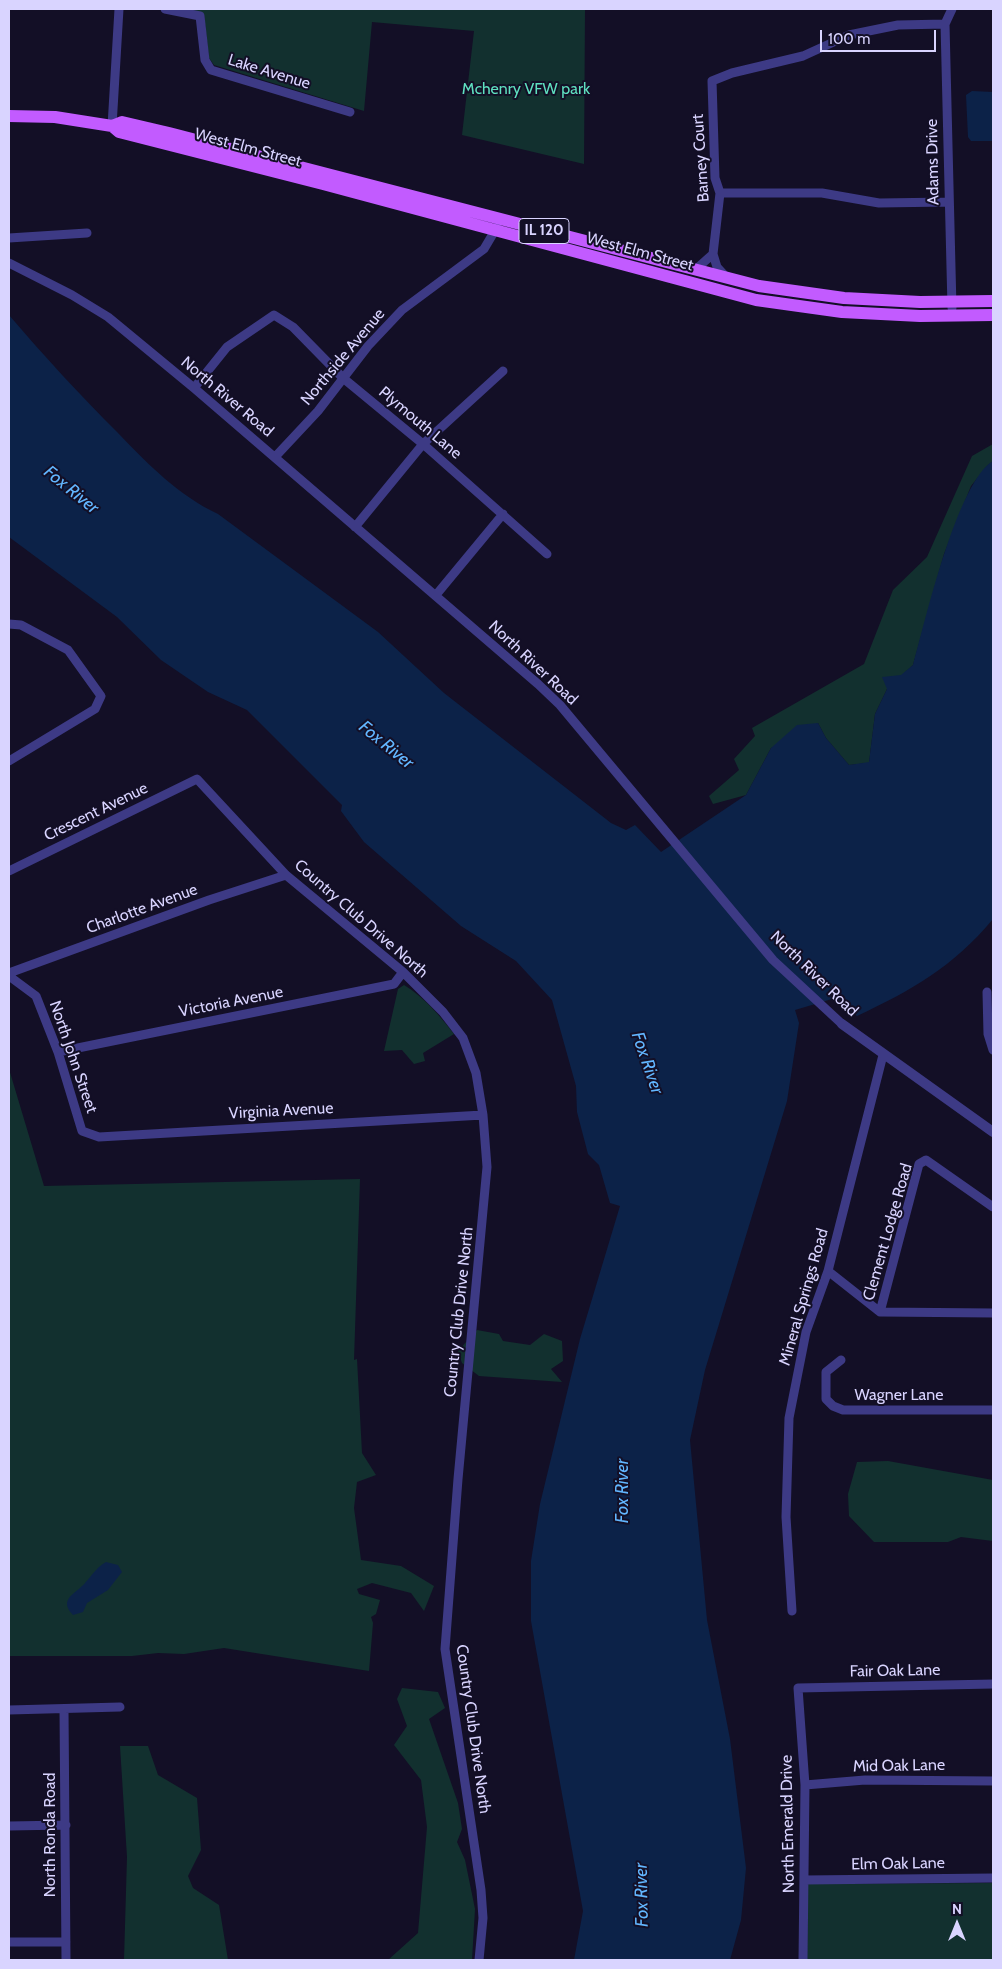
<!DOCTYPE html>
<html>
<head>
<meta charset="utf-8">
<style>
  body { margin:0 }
  #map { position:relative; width:1002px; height:1969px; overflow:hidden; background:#130f26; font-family:Cabin,sans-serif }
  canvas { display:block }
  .frame { position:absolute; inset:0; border:10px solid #d9d4ff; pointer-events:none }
  .north { position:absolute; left:932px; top:1899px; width:50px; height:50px; -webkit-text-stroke:4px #130f26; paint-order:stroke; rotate:0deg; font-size:14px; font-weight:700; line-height:20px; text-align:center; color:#d9d4ff }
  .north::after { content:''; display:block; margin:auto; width:18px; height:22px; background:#d9d4ff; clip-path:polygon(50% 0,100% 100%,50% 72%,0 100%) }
  .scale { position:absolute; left:820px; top:30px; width:116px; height:22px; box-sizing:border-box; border:2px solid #d9d4ff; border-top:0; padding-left:6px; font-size:15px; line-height:18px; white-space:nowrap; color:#d9d4ff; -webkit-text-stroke:4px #130f26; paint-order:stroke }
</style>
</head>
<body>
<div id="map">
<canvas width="1002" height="1969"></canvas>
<div class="frame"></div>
<div class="north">N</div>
<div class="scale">100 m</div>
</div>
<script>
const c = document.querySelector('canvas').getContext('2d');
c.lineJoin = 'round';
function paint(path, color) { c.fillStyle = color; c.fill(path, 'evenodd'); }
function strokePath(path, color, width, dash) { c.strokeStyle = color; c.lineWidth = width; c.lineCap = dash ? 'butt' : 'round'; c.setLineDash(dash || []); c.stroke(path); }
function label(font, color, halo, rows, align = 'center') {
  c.font = font + ' Cabin,sans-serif'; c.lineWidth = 4; c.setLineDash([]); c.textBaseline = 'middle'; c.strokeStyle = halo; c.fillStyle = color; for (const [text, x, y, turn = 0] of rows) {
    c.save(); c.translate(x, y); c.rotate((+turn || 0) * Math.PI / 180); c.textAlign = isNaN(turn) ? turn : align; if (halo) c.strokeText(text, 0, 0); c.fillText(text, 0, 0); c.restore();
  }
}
const green = new Path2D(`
  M189,9H585L584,164L462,135L474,31L372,22L364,111L214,65L209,58L204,15Z
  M993,444V461L988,465L971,486L944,554L913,665L887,689L875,714L869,763L849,765L826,738L818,723L771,748L746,795L713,804L709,796L739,770L734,759L755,736L752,728L864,664L893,590L927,557L972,456Z
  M404,985C424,997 440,1016 454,1034L423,1053L425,1061L414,1064L402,1050L384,1051L398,989Z
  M9,1069L44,1186L360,1179L354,1360L357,1359L362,1453L376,1475L357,1482L354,1508L361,1560L401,1566L434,1586L424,1611L411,1593L372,1583L357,1589L359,1594L380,1600L376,1614L371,1617L373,1623L369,1671L224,1648L184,1654L158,1653L132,1656H9Z
  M477,1330L499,1334L503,1341L530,1345L544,1334L562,1341L563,1361L551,1369L562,1382L479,1376L462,1363L458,1351Z
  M888,1461L993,1480V1541L961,1537L948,1542H874L849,1516L848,1494L857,1462Z
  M402,1688L438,1692L445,1708L429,1719L458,1803L462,1829L457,1842L465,1860L475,1909L472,1960H388L418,1933L427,1827L421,1780L394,1745L407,1726L397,1699Z
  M120,1746H148L158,1775L197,1798L201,1850L188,1876L193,1888L219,1905L228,1960H124L127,1857Z
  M993,1883V1960H807L808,1884Z`);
const water = new Path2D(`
  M972,91L993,92V141H971L968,137L966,95Z
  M9,315C44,356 80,395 118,433C149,465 178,495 218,514L378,632L444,693L611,823L626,830L635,825L661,852L746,795L771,748L797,725L818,723L826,738L849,765L869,762L875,714L887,689L882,677L901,675L913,665C925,622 957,482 993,461V919C953,967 912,990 857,1016L832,999L795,1010L799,1023L787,1101L705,1370L690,1440L707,1620L730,1739L746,1868L741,1920L730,1960H574L583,1911L531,1621V1561L540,1504L580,1339L620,1206L610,1203L599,1165L588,1154L577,1112L576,1086L552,1000L516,961L461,926L364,842L341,811L342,805L247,710L208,692L161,660L117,617L9,537Z
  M106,1562L118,1565L122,1572L108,1590L87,1603L83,1612L73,1615C60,1601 71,1596 81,1587C90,1579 95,1568 106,1562Z`);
const minor = new Path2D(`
  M165,9L200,16L205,60L211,70L350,112
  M952,9L945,24L952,308
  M112,126L119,9
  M720,193H822L879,203L948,202
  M9,238L87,233
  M9,263L72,295L108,317L194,388L538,684L560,705L773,960L842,1024
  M695,270L713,254
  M727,278L717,267L713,254L720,193L715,178L712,81L732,73L803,56L849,35L898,25L945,24
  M194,388L227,347L274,315L293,327L343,378L423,444L547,554
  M275,457L318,411L368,346L402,310L484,249L497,227
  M355,527L423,444L503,371
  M436,595L503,514
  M9,624L21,625L68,650L101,696L95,709L9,761
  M9,871L197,779L286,875L403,972L443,1012L463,1038L476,1073L483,1115L487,1167L458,1479L445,1649L481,1890L483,1918L479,1960
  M9,973L209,900L286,875
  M9,976L36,996L58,1052L82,1131L99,1137L483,1115
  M987,992L988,1034L993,1050
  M58,1052L394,984L403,972
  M828,1271L880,1312
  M880,1312L919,1164L926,1160L993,1207
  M880,1312L993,1313
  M841,1360L826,1372V1399L833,1406L843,1410H993
  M792,1611L786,1517L789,1418L806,1332L828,1271L883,1055
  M64,1709L66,1960
  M9,1710L120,1707
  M805,1785L865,1780L993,1781
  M9,1826L66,1825
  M804,1880L993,1878
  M9,1942H66
  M803,1960L805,1785L798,1688L993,1684`);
const tertiary = new Path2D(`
  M842,1024L993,1132`);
const primary = new Path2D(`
  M9,116L55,117L112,126L119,132L323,184L756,300L842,312L920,316L993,315
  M112,126L122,122L169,133L759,286L844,298L920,302L993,301`);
const shields = [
  [544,231,50]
];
const shieldNames = [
  ["IL 120",544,231]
];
const streetNames = [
  ["Lake Avenue",269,72,17],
  ["West Elm Street",248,148,15],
  ["Barney Court",701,158,-94],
  ["Adams Drive",933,162,-91],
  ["West Elm Street",640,252,15],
  ["Northside Avenue",343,357,-50],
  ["North River Road",227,397,40],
  ["Plymouth Lane",420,423,40],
  ["North River Road",533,663,43],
  ["Crescent Avenue",96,812,-26],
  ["Charlotte Avenue",142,909,-20],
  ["Country Club Drive North",361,919,41],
  ["North River Road",814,974,44],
  ["Victoria Avenue",231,1002,-11],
  ["North John Street",73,1057,71],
  ["Virginia Avenue",281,1111,-3],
  ["Clement Lodge Road",888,1232,-74],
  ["Mineral Springs Road",804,1297,-74],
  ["Country Club Drive North",459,1312,-84],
  ["Wagner Lane",899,1395],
  ["Fair Oak Lane",895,1671,-1],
  ["Country Club Drive North",473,1729,82],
  ["Mid Oak Lane",899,1766,-1],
  ["North Emerald Drive",788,1824,-91],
  ["North Ronda Road",50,1835,-90],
  ["Elm Oak Lane",898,1864,-1]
];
const parkNames = [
  ["Mchenry VFW park",526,89]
];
const waterNames = [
  ["Fox River",71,490,39],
  ["Fox River",386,745,39],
  ["Fox River",647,1063,71],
  ["Fox River",623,1491,-90],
  ["Fox River",642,1895,-91]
];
paint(green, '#12302f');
paint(water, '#0c2248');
strokePath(minor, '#3d3a85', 9);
strokePath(tertiary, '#3d3a85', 10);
strokePath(primary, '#c25bff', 12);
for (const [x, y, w] of shields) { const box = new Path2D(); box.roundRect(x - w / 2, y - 12.5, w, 25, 4); c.fillStyle = '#130f26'; c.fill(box); strokePath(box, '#d9d4ff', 1); }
label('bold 15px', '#d9d4ff', null, shieldNames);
label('16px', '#d9d4ff', '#130f26', streetNames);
label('16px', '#5fe0c0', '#130f26', parkNames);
label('italic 18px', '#62b6ff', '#130f26', waterNames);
</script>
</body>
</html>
